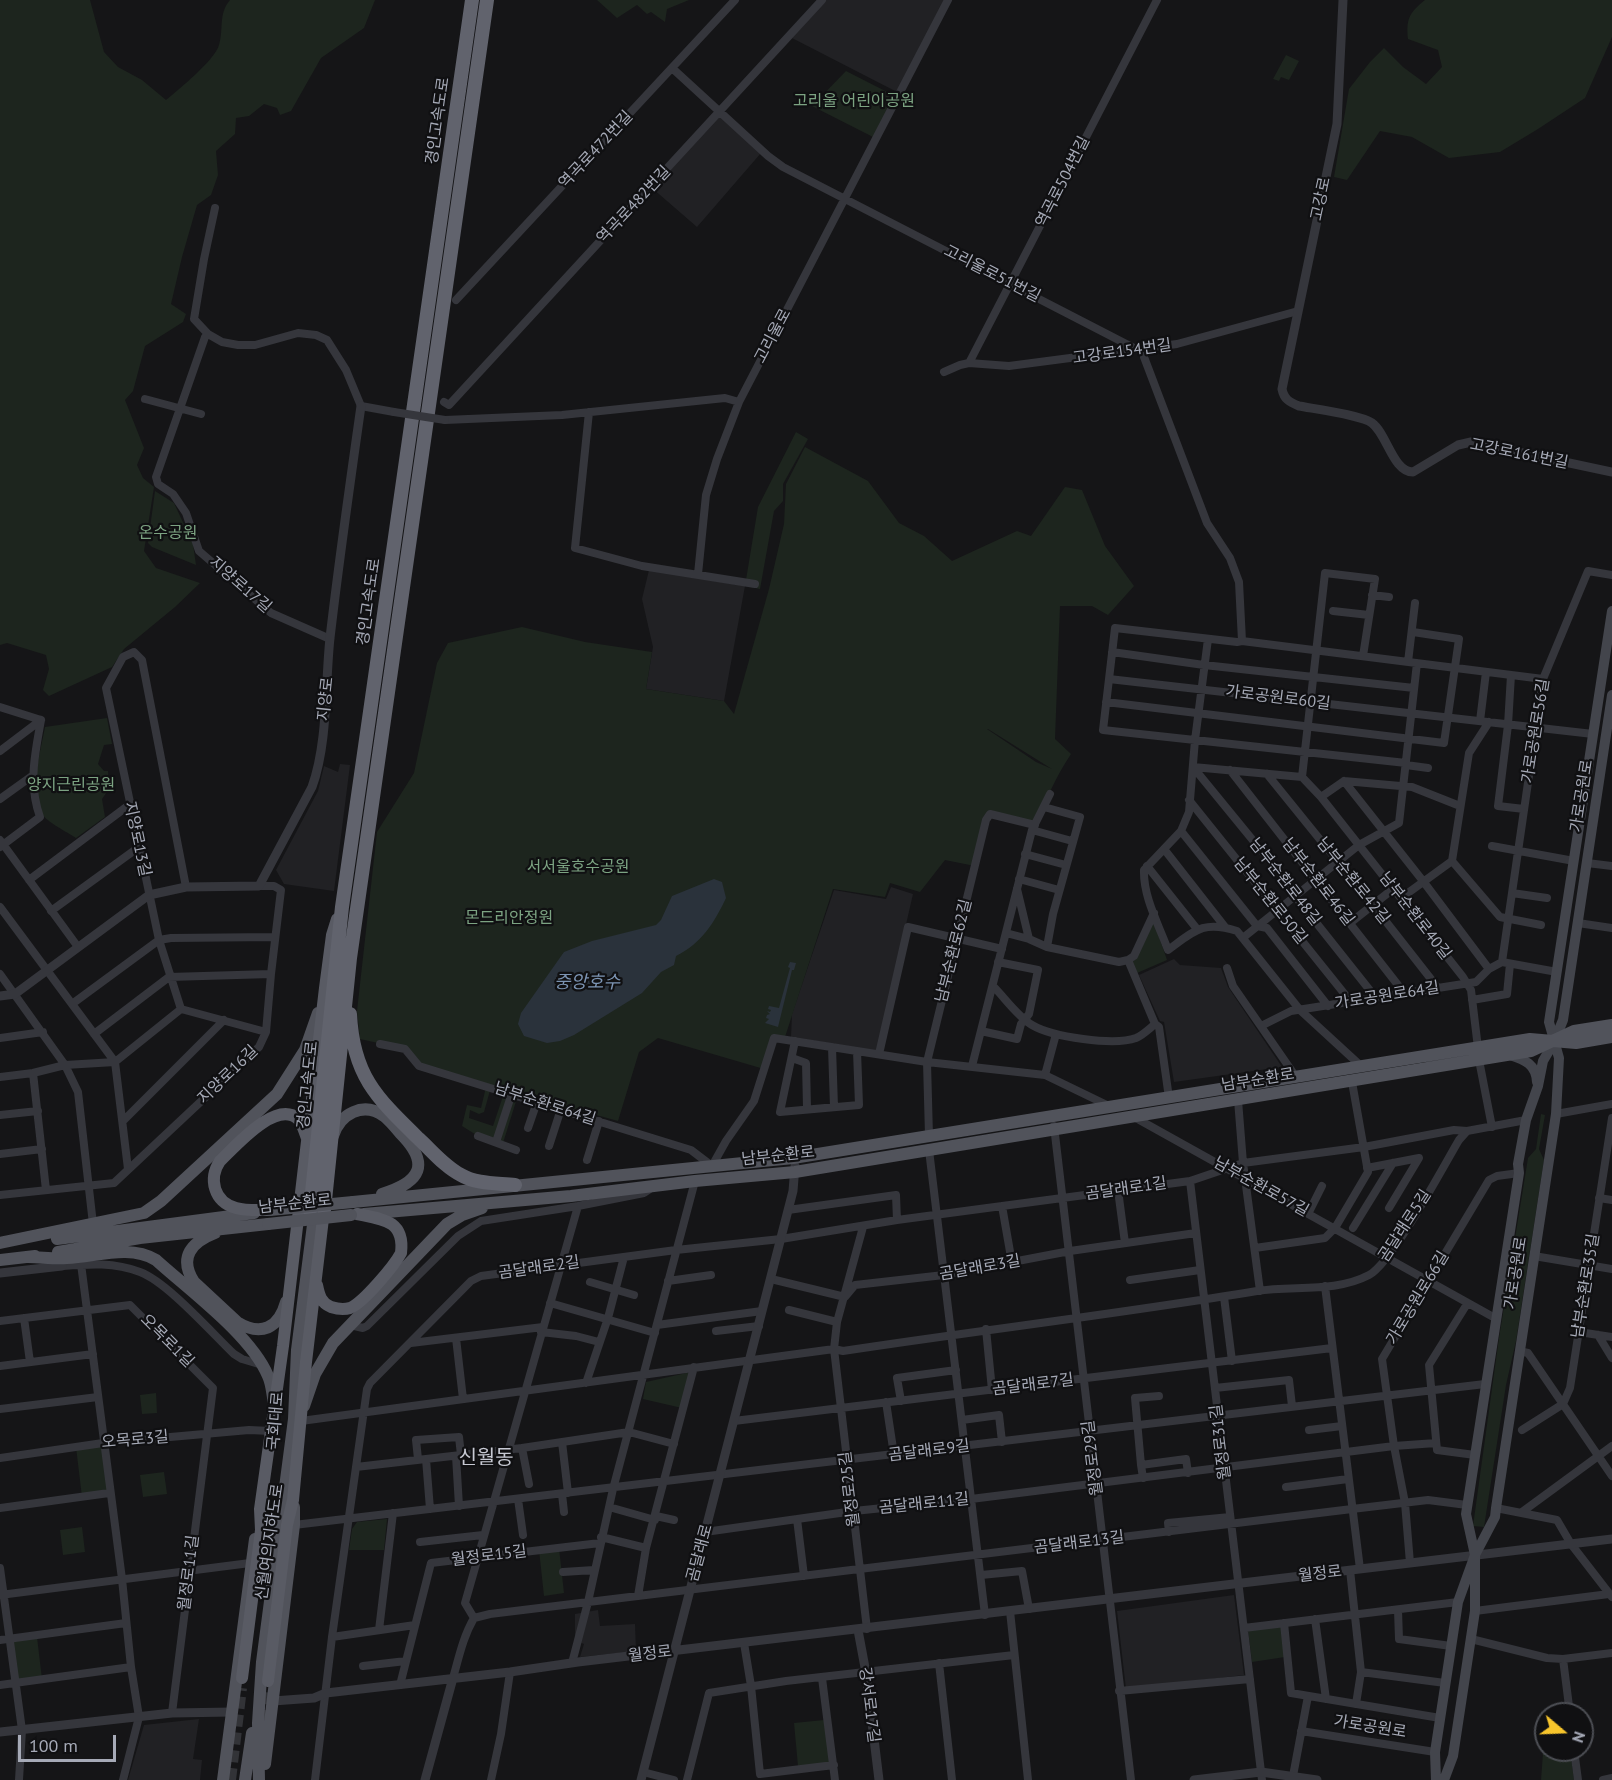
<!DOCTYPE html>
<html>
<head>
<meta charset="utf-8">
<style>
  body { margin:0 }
  #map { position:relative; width:1612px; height:1780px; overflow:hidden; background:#151517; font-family:"PT Sans",sans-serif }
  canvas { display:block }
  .north { position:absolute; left:1534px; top:1702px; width:60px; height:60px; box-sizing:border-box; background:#101012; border:2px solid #4c4e54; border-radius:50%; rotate:109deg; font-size:16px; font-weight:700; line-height:24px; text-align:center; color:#a6aab7 }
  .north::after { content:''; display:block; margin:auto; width:21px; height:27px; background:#f7c52c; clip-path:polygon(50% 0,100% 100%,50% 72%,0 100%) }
  .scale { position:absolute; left:18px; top:1735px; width:98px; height:27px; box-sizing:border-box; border:3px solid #a6aab7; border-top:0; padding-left:8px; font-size:18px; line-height:21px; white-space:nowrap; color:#a6aab7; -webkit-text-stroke:4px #101012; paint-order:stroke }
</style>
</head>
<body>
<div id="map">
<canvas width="1612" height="1780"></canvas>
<div class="north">N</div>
<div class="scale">100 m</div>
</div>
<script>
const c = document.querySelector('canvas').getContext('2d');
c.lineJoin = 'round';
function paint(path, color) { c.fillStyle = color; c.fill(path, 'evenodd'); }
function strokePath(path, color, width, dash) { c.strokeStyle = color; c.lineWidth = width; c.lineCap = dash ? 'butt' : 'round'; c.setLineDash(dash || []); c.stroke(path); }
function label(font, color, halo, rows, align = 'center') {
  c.font = font + ' "PT Sans","Noto Sans KR",sans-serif'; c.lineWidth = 4.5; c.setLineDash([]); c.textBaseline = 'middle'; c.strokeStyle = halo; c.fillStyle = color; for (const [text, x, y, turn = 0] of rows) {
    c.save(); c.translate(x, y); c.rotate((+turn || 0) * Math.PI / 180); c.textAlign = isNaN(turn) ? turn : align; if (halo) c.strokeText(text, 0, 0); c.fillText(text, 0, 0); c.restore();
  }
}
const built = new Path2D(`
  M826,0H946L899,93L792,38Z
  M720,115L761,153L697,227L652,188Z
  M649,570L745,586L724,701L646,689L653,647L642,599Z
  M340,764L350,765L334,891L284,884L276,870L318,791L324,766L338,772Z
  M891,887L913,894L877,1051L791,1037L792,1014L834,890L886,899Z
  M1174,959L1180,965L1221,968L1228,987L1282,1067L1174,1082L1164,1022L1160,1021L1139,975Z
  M1234,1595L1244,1675L1126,1689L1117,1611Z
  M598,1610L600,1626L635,1624L636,1651L580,1657L584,1644L575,1640V1614Z
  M199,1719L193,1759L202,1760L200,1780H128L144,1725Z`);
const green = new Path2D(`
  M0,0H90L104,52L118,67L142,80L166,100C178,90 215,60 219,45C224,29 218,14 230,0H375L364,28L321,58L291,111L280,115L277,108L264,104L249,116L236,118L235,134L216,151L218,175L211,195L197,205L182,257L171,304L186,314L183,322L145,346L133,391L125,400L144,448L137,465L143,478L154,487L144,551L156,568L200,583L175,607L124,649L112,667L49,696L43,690L49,669L46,655L7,643L0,645Z
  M597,0H689L667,9L665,22L651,12L647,14L637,5L617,18Z
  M1425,0H1612V37L1585,98L1538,129L1500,152L1449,158L1412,137L1380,131L1347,180L1334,177L1349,89L1370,62L1384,48L1403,67L1426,84L1442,67L1438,50L1408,39C1406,19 1409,13 1425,0Z
  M1286,55L1299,61L1289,80L1281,77L1279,81L1273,79Z
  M846,71L897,97L875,138L812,106Z
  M796,432L808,439L783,484V501L774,511L760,589L745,586L758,507Z
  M805,447L868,481L899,523L924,536L952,561L1017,531L1031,536L1065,487L1082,490L1105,546L1134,586L1108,615L1092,606H1060L1055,739L1071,754C1056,776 1046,801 1034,825L990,814L975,866L945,860L920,892L890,883L885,897L833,889L785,1037L776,1035L764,1069L658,1038L639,1052L618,1121L419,1066L405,1049L360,1039L357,1011L377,832L414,773L437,663L448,643L522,627L585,642L652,652L646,689L724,701L734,714L769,589L784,524L786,484ZM987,729H988L1052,769L1036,762Z
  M155,491L174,503L193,544L196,565L152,547L148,543Z
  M107,718L112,744L104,745L98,764L104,771H108L109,789L102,799L105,817L76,838C67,832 47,822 42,814C28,792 41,750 45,727Z
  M1152,922H1154L1167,960L1137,973L1132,962L1136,959Z
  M486,1087H491L484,1112L479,1114L470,1110L469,1118L493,1126L504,1093L508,1096L494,1140L478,1136L462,1126L467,1105L481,1108Z
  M514,1094L518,1095L503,1143L499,1142Z
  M1541,1114L1545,1115L1539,1149L1544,1160L1516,1341L1506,1385L1484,1527L1473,1526L1499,1338L1528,1158L1536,1149Z
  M691,1372L682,1408L643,1399L646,1382Z
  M156,1393L157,1413L142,1414L140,1395Z
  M103,1443L109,1493L82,1497L76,1447Z
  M164,1472L167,1494L143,1497L140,1475Z
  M387,1519L384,1550H349L352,1529L357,1522Z
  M82,1527L85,1552L63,1555L60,1530Z
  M559,1548L564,1593L544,1596L539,1550Z
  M1282,1625L1285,1657L1252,1662L1248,1630Z
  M37,1637L42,1679L15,1682L10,1640Z
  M824,1720L830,1763L798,1766L794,1723Z
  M1564,1750H1570L1574,1780H1541L1543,1753Z`);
const water = new Path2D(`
  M714,879L722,882L726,898C714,923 702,943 676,956L674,965L661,972L642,993L574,1035L560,1041L547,1043L524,1036L518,1024L521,1013L564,952L592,941L656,925L661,920L672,896Z
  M790,962L796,963L794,970H792L778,1027L765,1023L769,1019L766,1018L767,1015L770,1014L767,1011L770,1012L771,1010L768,1009L769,1006L779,1008L790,968L788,967Z`);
const trunkTunnel = new Path2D(`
  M263,1722L268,1681
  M230,1780L241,1688`);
const minor = new Path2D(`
  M672,68L768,156L783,167L1138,350
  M215,208L204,259L194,319L208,334L222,342L238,345H255L298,333L316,335L327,340L346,370L361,406L394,412
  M456,300L735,0
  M208,334L205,337L156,477L158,484L173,494L186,513L199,551L271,613L330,639
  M1144,349V357L1207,523L1230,558L1239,582L1242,641
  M969,363L1157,0
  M944,372L960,365L969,363L1009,366L1177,344L1298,311
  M145,399L201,414
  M444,402L449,405L822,0
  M589,412L575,548L642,566L755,584
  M445,420L562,415L725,398L739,402
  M698,574L706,495L717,459L739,402L948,0
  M1372,595L1389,597
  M1333,611L1369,615
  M1208,639L1195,740L1189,812L1181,831L1144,870C1143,897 1159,925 1168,950C1194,931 1203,920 1237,931L1300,1010L1361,1066
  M1112,652L1204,665L1414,688
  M1363,656L1375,579L1325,573L1302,777L1321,797L1463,977L1471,990L1478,1048
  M1408,662L1415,603
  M1511,675L1508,725L1498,806L1524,809
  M1109,679L1593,734
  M1106,702L1444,743L1459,639L1413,632
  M0,707L41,720
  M1480,721L1486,672
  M1489,722L1469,753L1452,861L1500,917L1541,925
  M0,751L41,720
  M1406,763L1103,730L1115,628L1237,642L1242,641L1543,679
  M1406,765L1428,768
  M1193,767L1296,893L1295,896L1376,998
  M1193,767L1302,777
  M1230,770L1405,994
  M1267,774L1373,905L1438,988
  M1344,781L1423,881L1489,969
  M1321,797L1344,781L1412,787L1460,806
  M0,799L32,776
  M1189,800L1351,1002
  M1044,807L1080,817L1053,914L1047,947
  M1032,830L1072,841
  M1181,831L1257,926L1267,928L1328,1006
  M0,840L78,947
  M1492,846L1574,861
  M0,847L40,817C28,783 35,754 41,720
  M1164,849L1225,927
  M1025,854L1066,865
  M1587,863L1612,866
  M1147,866L1197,929
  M1019,879L1059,890
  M29,880L129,805
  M186,887L142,660L134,652L123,657L106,688L159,940L181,1009L266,1032
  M1017,889L1029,939L1047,947L1119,962L1128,960
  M1512,893L1547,898
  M1401,898L1452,861
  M0,907L115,1062L128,1169
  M51,911L139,847
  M1154,913L1134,956L1128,960L1155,1024L1159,1027L1169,1098
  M1350,923L1393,889
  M1578,923L1612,928
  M1006,933L1029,939
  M1244,937L1359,845L1399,823L1417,663
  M1502,962L1543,679L1588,571L1612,575
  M1227,968L1233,986L1296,1077
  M0,974L65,1065L78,1092L93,1224
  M993,986C1005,998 1017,1016 1032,1025C1052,1037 1114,1046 1136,1038C1143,1035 1149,1029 1155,1024
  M1472,1000L1507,994L1510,964
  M72,1004L159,940L171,938L275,937
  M1261,1026L1291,1011L1476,982L1489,969L1502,962L1557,972
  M981,1031L1017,1039L1021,1024L1029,1014L1038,970L998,962
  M94,1034L169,977L271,974
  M0,1038L43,1032
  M795,1041L780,1112L859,1105L857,1051
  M380,1044L405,1049L419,1066L691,1150L712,1166L726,1141L754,1101L774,1038L927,1062L1045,1075L1109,1106
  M832,1047L834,1107
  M879,1054L908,927L1002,949
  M792,1058L806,1063L807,1108
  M1479,1060L1492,1127
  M972,1066L1032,830L1050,794
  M33,1073L46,1190
  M1045,1075L1056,1034
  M0,1077L33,1073L65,1065L115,1062L181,1009
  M1238,1100L1243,1163L1260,1291
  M1556,1114L1612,1104
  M0,1115L38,1111
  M1134,1117L1495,1318
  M123,1121L224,1020
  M1054,1126L1131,1780
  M528,1128L537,1102
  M478,1136L516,1150
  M929,1136L927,1062L986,820L990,814L1035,825
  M496,1142L512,1093
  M549,1146L561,1109
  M929,1150L985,1615
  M0,1154L42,1149
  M587,1160L599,1121
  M1367,1168L1419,1158L1389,1208
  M1190,1181L1262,1780
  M1118,1190L1125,1243
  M0,1195L114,1183L259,1047L266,1032L271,974L281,890L274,886H259
  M1599,1198L1612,1200
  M1002,1206L1012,1263
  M788,1210L896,1195L897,1220
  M1308,1214L1322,1186
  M863,1227L837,1322L834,1349L867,1629
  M1353,1228L1393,1163
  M1255,1248L1325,1238L1335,1228L1368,1172L1352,1082
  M1534,1256L1612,1269
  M81,1264L122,1579L131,1667L139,1717L123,1780
  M62,1266C89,1264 114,1262 140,1272C167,1282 211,1332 234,1354L242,1359L262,1365
  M771,1279L845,1297L855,1285L944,1275L1070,1251L1196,1233
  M1130,1280L1200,1270
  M668,1281L711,1275
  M590,1282L634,1295
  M1325,1286L1360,1569
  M1224,1297L1232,1361
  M550,1303L655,1333
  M1467,1304L1429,1365L1437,1450L1475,1455
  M789,1310L837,1322
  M24,1318L30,1362
  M0,1321L130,1305L213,1388L172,1713
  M350,1325L363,1328L367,1326L458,1236L481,1221L578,1206L644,1193L650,1189
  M657,1325L762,1311
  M986,1329L992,1390
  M716,1331L759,1326
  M541,1332L576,1336L599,1342
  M1579,1332L1612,1337
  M1598,1335L1612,1358
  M456,1338L463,1399
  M411,1343L543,1327
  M1519,1351L1528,1353L1612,1476
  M0,1366L93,1354
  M586,1383L608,1318L624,1257
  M1215,1388L1289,1380L1292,1406
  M901,1401L897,1378L956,1370
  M886,1402L894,1455
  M0,1409L98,1397
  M962,1420L999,1415L1002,1442
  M301,1421L834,1349L843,1351C981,1330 1119,1314 1257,1291C1293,1285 1335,1293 1369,1275C1392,1263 1443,1167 1459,1140L1467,1131L1526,1120
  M734,1421L1332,1348
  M1309,1430L1342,1426
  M1522,1430L1563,1404L1570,1388L1612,1118
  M562,1442L568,1493
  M522,1448L529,1484
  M456,1456L459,1506
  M0,1458L103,1443L249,1430L271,1431
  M418,1459L416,1440L459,1437L461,1455
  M426,1459L430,1509
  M1141,1465L1135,1398L1159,1396
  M356,1467L522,1448L629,1432L674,1444
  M1143,1478L1141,1465L1186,1459L1188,1473
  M1286,1487L1348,1479
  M562,1494L564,1512
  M518,1499L523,1535
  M609,1507L655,1520
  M0,1508L109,1493
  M1496,1508L1557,1520L1571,1544L1612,1597
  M1522,1512L1612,1446
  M656,1516L674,1520
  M797,1519L804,1576
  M294,1525L1485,1384
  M705,1532L854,1511L971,1499L1394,1446L1436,1443
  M1169,1532L1168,1523L1230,1517
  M601,1537L646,1548
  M420,1542L483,1535
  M1410,1563L1405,1503L1394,1446L1382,1359L1489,1180L1497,1176L1519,1173
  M0,1568L22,1730L19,1780
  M1350,1570L1361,1672L1356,1704
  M563,1572L594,1570
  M981,1575L1022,1571L1029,1609
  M0,1595L250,1563
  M638,1596L646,1548L694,1367
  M1398,1610L1399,1639L1451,1646
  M1010,1611L1028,1780
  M1475,1611L1609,1594
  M474,1618L465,1603L578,1206
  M1315,1619L1326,1699
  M1284,1623L1291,1693L1440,1718
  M1244,1628L1458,1602
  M379,1630L393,1513
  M332,1637L415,1625
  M1471,1639L1547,1658L1563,1659L1612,1653
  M0,1640L126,1623
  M744,1643L751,1686L760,1774L834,1765
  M1563,1659L1570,1714
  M572,1663L588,1602L613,1489L695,1181
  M939,1663L952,1780
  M363,1666L406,1661
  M1361,1672L1445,1683
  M453,1678C459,1657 463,1637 474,1618L490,1614L1352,1509L1428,1500L1467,1505
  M822,1678L835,1780
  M0,1685L131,1667
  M400,1685L431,1563L600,1543
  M1119,1691L1250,1679
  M1301,1731L1435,1752
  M1574,1750L1578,1780
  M643,1772L674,1780
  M1293,1776L1308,1696
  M315,1780L332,1637L367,1389L370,1383L471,1281L481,1276L676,1250L781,1239L897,1220L1190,1181L1243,1163L1364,1147L1454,1130L1467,1131
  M491,1780L501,1734L510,1672
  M687,1780L709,1693L786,1681L1014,1655
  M1603,1780L1612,1778`);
const tertiary = new Path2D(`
  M1343,0L1337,124L1282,389C1284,399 1289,402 1299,406C1315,409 1361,415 1372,423C1387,434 1393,472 1413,472L1458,445L1471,442L1612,472
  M0,996L15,994L149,895L186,887L259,886L312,787C328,743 325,684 330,638C339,560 350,483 361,406
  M0,1273L62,1266L61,1258
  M858,1630L866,1673L879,1780
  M273,1701L314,1698L326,1693L510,1672L578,1662L1612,1539
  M0,1732L172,1713L232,1712
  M425,1780L453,1678
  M641,1780L793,1191L795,1166
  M1194,1780L1261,1772L1317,1780`);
const secondary = new Path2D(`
  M1510,1055C1525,1060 1536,1064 1537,1082
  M1436,1780L1435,1752L1458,1602L1475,1555L1466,1514L1519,1173L1518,1164L1526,1120L1538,1086L1543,1061L1554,1042L1563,1020L1612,695
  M1444,1780L1453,1756L1475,1611V1555L1495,1517L1496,1508L1556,1114L1559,1058L1549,1022L1612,611`);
const primary = new Path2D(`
  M333,1136C340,1114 363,1101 384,1116C390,1121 395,1127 400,1133C431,1164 421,1182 382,1194
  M353,1202L793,1158L1530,1039L1576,1043L1612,1037
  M364,1214L571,1196L695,1181L795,1172L1531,1051L1574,1031L1612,1025
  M215,1233C192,1242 178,1257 194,1282L237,1322C261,1337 279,1328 286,1302
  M57,1239L254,1213
  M0,1243L144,1213L161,1201L277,1094L305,1050L318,1013
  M58,1252L140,1238L268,1224
  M28,1257C41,1257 54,1259 67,1258C96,1257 129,1244 156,1260C189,1290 251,1335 268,1376C272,1384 272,1394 274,1403
  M0,1260L35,1256
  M304,1406L315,1374L333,1343L447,1224L462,1215L482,1208
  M265,1764L294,1525V1507
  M223,1780L255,1539
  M245,1780L252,1733
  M259,1780L258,1723L262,1662L294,1419L297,1350L315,1209`);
const trunk = new Path2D(`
  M270,1210C259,1210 246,1211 236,1208C214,1202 208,1179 220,1161C235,1147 276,1099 298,1119C303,1124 305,1134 308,1141
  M317,1285C319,1295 321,1303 331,1307C337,1309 344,1310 350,1308C363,1303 394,1266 401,1253C405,1220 382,1219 357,1214
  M242,1678L261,1530L260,1509L283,1346L325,988L332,935L337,919
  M268,1681L287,1525L293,1500L306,1362L324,1210`);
const motorway = new Path2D(`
  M350,1014C353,1076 377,1098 419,1139C432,1151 445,1167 461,1175C476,1184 497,1183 515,1185
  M324,1210L350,958L487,0
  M310,1211L342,907L472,0`);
const minorBridge = new Path2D(`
  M394,412L445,420`);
const primaryBridge = new Path2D(`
  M270,1210L353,1202
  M268,1224L351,1215`);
const parkNames = [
  ["고리울 어린이공원",854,101],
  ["온수공원",168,533],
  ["양지근린공원",71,785],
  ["서서울호수공원",578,867],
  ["몬드리안정원",509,918]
];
const streetNames = [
  ["경인고속도로",438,121,-82],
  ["역곡로472번길",596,150,-47],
  ["역곡로504번길",1063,182,-63],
  ["고강로",1321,199,-78],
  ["역곡로482번길",634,205,-47],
  ["고리울로51번길",992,274,27],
  ["고리울로",773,336,-62],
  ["고강로154번길",1122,352,-8],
  ["고강로161번길",1519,454,11],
  ["지양로17길",240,585,41],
  ["경인고속도로",369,602,-82],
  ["가로공원로60길",1278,698,7],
  ["지양로",326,699,-84],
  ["가로공원로56길",1536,731,-81],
  ["가로공원로",1582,796,-81],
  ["지양로13길",137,839,78],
  ["남부순환로42길",1353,881,51],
  ["남부순환로48길",1285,882,52],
  ["남부순환로46길",1318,882,52],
  ["남부순환로50길",1270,901,51],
  ["남부순환로40길",1415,916,52],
  ["남부순환로62길",954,951,-76],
  ["가로공원로64길",1387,996,-9],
  ["지양로16길",228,1075,-44],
  ["남부순환로",1258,1080,-9],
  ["경인고속도로",308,1085,-84],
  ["남부순환로64길",545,1104,18],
  ["남부순환로",778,1156,-6],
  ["남부순환로57길",1261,1187,29],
  ["곰달래로1길",1126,1189,-8],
  ["남부순환로",295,1204,-6],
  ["곰달래로5길",1405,1226,-57],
  ["곰달래로2길",539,1268,-8],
  ["곰달래로3길",980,1268,-10],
  ["가로공원로",1516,1273,-81],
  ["남부순환로35길",1586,1286,-81],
  ["가로공원로66길",1418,1298,-59],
  ["오목로1길",167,1341,45],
  ["곰달래로7길",1033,1385,-7],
  ["국회대로",276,1421,-85],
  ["오목로3길",135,1440,-5],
  ["월정로31길",1221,1442,-97],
  ["곰달래로9길",929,1451,-7],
  ["월정로29길",1093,1458,-97],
  ["월정로25길",850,1489,-97],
  ["곰달래로11길",924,1504,-6],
  ["신월여의지하도로",270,1542,-82],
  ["곰달래로13길",1079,1543,-7],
  ["곰달래로",700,1553,-75],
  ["월정로15길",489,1556,-7],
  ["월정로11길",189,1573,-83],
  ["월정로",1320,1574,-7],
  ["월정로",650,1654,-7],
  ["강서로17길",869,1705,83],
  ["가로공원로",1370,1727,9]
];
const waterNames = [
  ["중앙호수",587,983]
];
const quarterNames = [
  ["신월동",486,1458]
];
paint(built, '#212124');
paint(green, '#1d251e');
paint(water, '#2a323b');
strokePath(trunkTunnel, '#323337', 12, [12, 6]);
strokePath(minor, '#35363c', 8);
strokePath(tertiary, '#35363c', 9);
strokePath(secondary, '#43454c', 10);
strokePath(primary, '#51535b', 12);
strokePath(trunk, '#595b64', 12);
strokePath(motorway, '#61636d', 14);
strokePath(minorBridge, '#35363c', 8);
strokePath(primaryBridge, '#51535b', 12);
label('16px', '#7ca382', '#101012', parkNames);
label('16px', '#a6aab7', '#101012', streetNames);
label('italic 18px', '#7c94b3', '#101012', waterNames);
label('20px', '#c7c9d3', '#101012', quarterNames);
</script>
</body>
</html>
